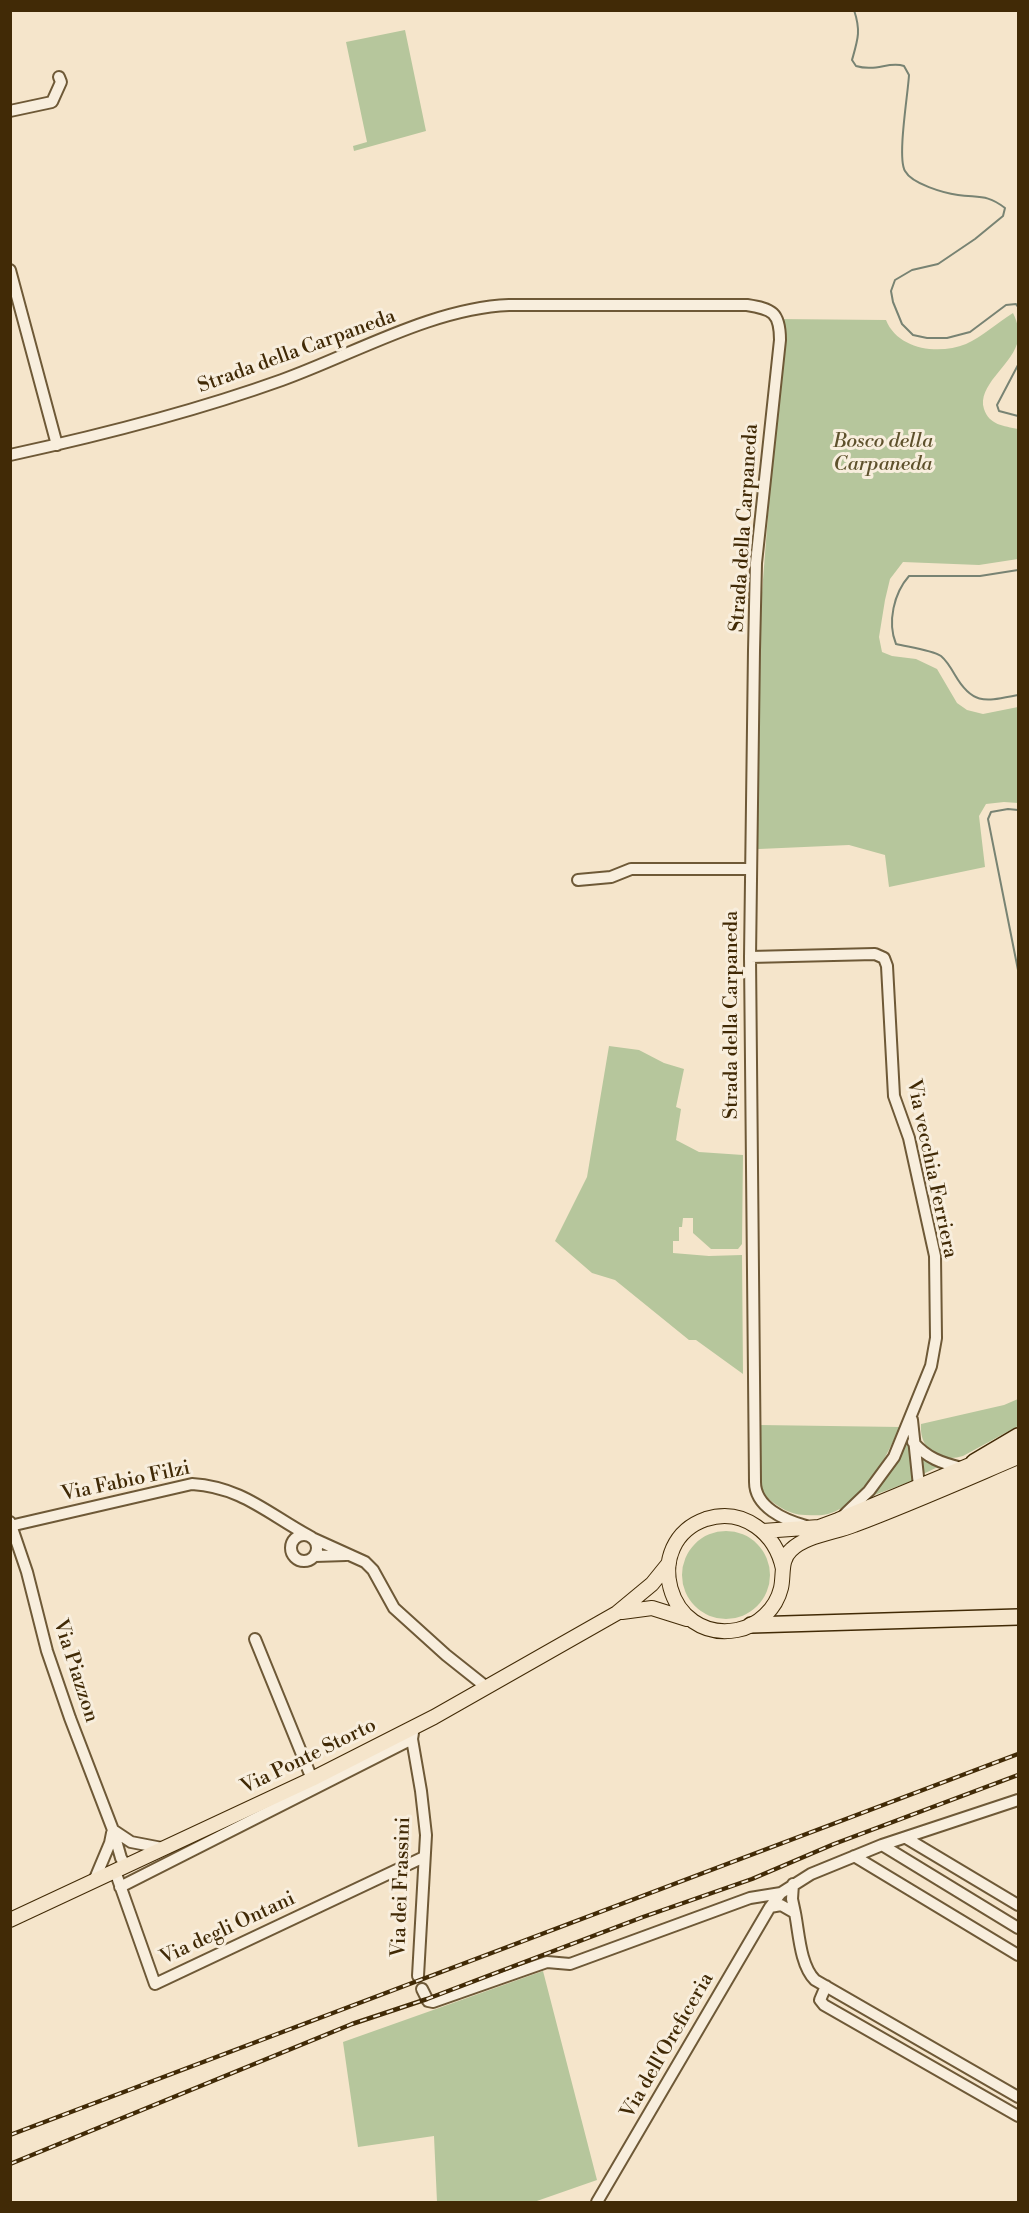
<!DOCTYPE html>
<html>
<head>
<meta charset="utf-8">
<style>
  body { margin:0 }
  #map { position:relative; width:1029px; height:2213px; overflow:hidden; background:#f5e5cb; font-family:"Libre Bodoni",serif }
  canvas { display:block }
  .frame { position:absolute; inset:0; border:12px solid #412a06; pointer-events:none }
</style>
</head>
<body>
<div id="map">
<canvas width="1029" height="2213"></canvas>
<div class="frame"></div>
</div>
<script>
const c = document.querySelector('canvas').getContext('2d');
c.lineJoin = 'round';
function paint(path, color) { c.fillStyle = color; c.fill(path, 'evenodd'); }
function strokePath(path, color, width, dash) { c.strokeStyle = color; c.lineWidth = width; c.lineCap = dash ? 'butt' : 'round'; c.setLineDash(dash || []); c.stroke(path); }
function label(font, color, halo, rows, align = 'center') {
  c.font = font + ' "Libre Bodoni",serif'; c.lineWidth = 6; c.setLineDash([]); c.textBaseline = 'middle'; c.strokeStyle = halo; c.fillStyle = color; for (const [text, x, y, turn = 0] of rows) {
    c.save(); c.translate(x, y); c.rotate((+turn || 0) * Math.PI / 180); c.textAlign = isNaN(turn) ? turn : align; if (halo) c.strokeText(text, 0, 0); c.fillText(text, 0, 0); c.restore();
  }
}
const green = new Path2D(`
  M405,30L426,131L354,151L353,146L367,142L346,42Z
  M1013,313C1018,323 1020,333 1017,344C1010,366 977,386 984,409C989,425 1004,426 1018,429V559L979,565L903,562L890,579L885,600L879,637L882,652L892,656L916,659L937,669L957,703L967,710L983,714L1018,707V803L1004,802L986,804L979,816L985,867L889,887L885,855L849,845L759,849L750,848L758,644L774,438L775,319L886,320C898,350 939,355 966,344C982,337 998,322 1013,313Z
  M609,1046L639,1050L664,1063L684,1069L676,1107L681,1109L676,1140L699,1152L743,1155L742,1244L738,1249H711L693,1233V1218H683L682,1227H679V1241H673V1253L709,1256L742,1255L743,1374L696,1340H689L615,1280L592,1273L555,1241L587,1177Z
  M1018,1399V1426L963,1456C940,1463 919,1450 921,1424L1004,1405Z
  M760,1425L900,1427C886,1457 864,1504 828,1514C821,1516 813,1515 805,1515C788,1515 769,1502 759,1488Z
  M908,1434L914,1479L912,1481L869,1497Z
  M920,1455L932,1464L940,1466L921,1475Z
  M682 1575a44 44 0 1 1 88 0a44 44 0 1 1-88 0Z
  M543,1971L597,2180L534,2202H437L434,2136L358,2147L343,2042Z`);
const stream = new Path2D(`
  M854,10C861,31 858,39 852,60L856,66C876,72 889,61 904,66L909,75C908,94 897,158 905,171C912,184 944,193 958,195C979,198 987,194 1005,208L1003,216L975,239L938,264L912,270L895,280L891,291L893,302L902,324L913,335L927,338H947L970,332L1006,305L1016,304L1018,307
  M1018,365L997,405L999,411L1018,416
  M1018,570L980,576H909C894,593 887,622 896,644C908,647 931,650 941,656C947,661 951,668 955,675C973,706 986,701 1018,695
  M1018,810L1008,809L991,812L988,819L1018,970`);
const minor = new Path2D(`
  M10,111L52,102L61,82L59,77
  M10,270L57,445
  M10,455C102,435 193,412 282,380C354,354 433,308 509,305H747C772,309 780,312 780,340L756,563L754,650L750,957L755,1482C755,1507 784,1520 806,1526
  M578,880L611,877L631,869H750
  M750,957L875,954L884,958L887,966L894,1096L909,1138L935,1256L936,1338L931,1366L894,1457L869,1491L845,1514
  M912,1420L919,1486L917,1491
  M913,1442C927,1458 941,1463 962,1468
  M10,1522L27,1572L47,1651L70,1718L113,1830L121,1858L126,1866
  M10,1526L192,1484C241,1487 267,1513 309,1536
  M291 1548a13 13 0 1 1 26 0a13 13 0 1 1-26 0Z
  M312,1538L365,1562L373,1570L394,1608L446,1655L485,1686
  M315,1556L346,1555
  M255,1639L312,1779
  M413,1733L412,1739L421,1791L426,1835L418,1976
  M113,1830L131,1842L162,1848
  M906,1838L1018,1905
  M882,1845L1018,1928
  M854,1856L1018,1955
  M115,1871L155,1984L424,1857
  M94,1881L110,1843L112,1833
  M793,1884L792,1899L795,1913
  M120,1887L412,1739
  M770,1907L781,1905L795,1913C799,1933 800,1965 815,1980L1018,2097
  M826,1986L820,2000L824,2005L1018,2116
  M422,1989L428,2001L433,2002L547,1962L570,1964L750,1898L781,1893
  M597,2202L770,1907L781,1893L811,1874L882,1845L1018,1800`);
const major = new Path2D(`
  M763,1531L819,1527L838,1520L1018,1445
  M783,1569C776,1534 744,1507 706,1519C640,1542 667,1643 737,1630C758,1626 776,1609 781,1588C784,1575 780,1560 791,1550C806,1535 835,1533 854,1525C910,1504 964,1480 1018,1457
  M622,1612L652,1608L687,1619
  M10,1920L312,1779L434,1717L617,1613L652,1584L669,1563`);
const highway = new Path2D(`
  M974,1462L1018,1436
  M751,1625L1018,1617`);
const rail = new Path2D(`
  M10,2135L1018,1754
  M10,2164L352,2024L427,1999L643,1917L752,1879L834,1844L1018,1775`);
const streetNames = [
  ["Strada della Carpaneda",297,352,-20],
  ["Strada della Carpaneda",745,528,-86],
  ["Strada della Carpaneda",732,1015,-90],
  ["Via vecchia Ferriera",931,1169,78],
  ["Via Fabio Filzi",126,1482,-12],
  ["Via Piazzon",75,1671,72],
  ["Via Ponte Storto",309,1757,-26],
  ["Via dei Frassini",402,1887,-88],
  ["Via degli Ontani",228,1929,-25],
  ["Via dell'Oreficeria",668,2046,-60]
];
const parkNames = [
  ["Bosco della",883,442],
  ["Carpaneda",883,465]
];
paint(green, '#b6c69c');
strokePath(stream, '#788373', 2);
strokePath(minor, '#6e5937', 14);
strokePath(major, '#412a06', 16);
strokePath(highway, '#412a06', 18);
strokePath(minor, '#f8eedd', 10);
strokePath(major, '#f5e5cb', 14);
strokePath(highway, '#f5e5cb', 15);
strokePath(rail, '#412a06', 4.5);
strokePath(rail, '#f8eedd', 2, [7]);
label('20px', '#412a06', '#f8eedd', streetNames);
label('italic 20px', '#5e512c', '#f8eedd', parkNames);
</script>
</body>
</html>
